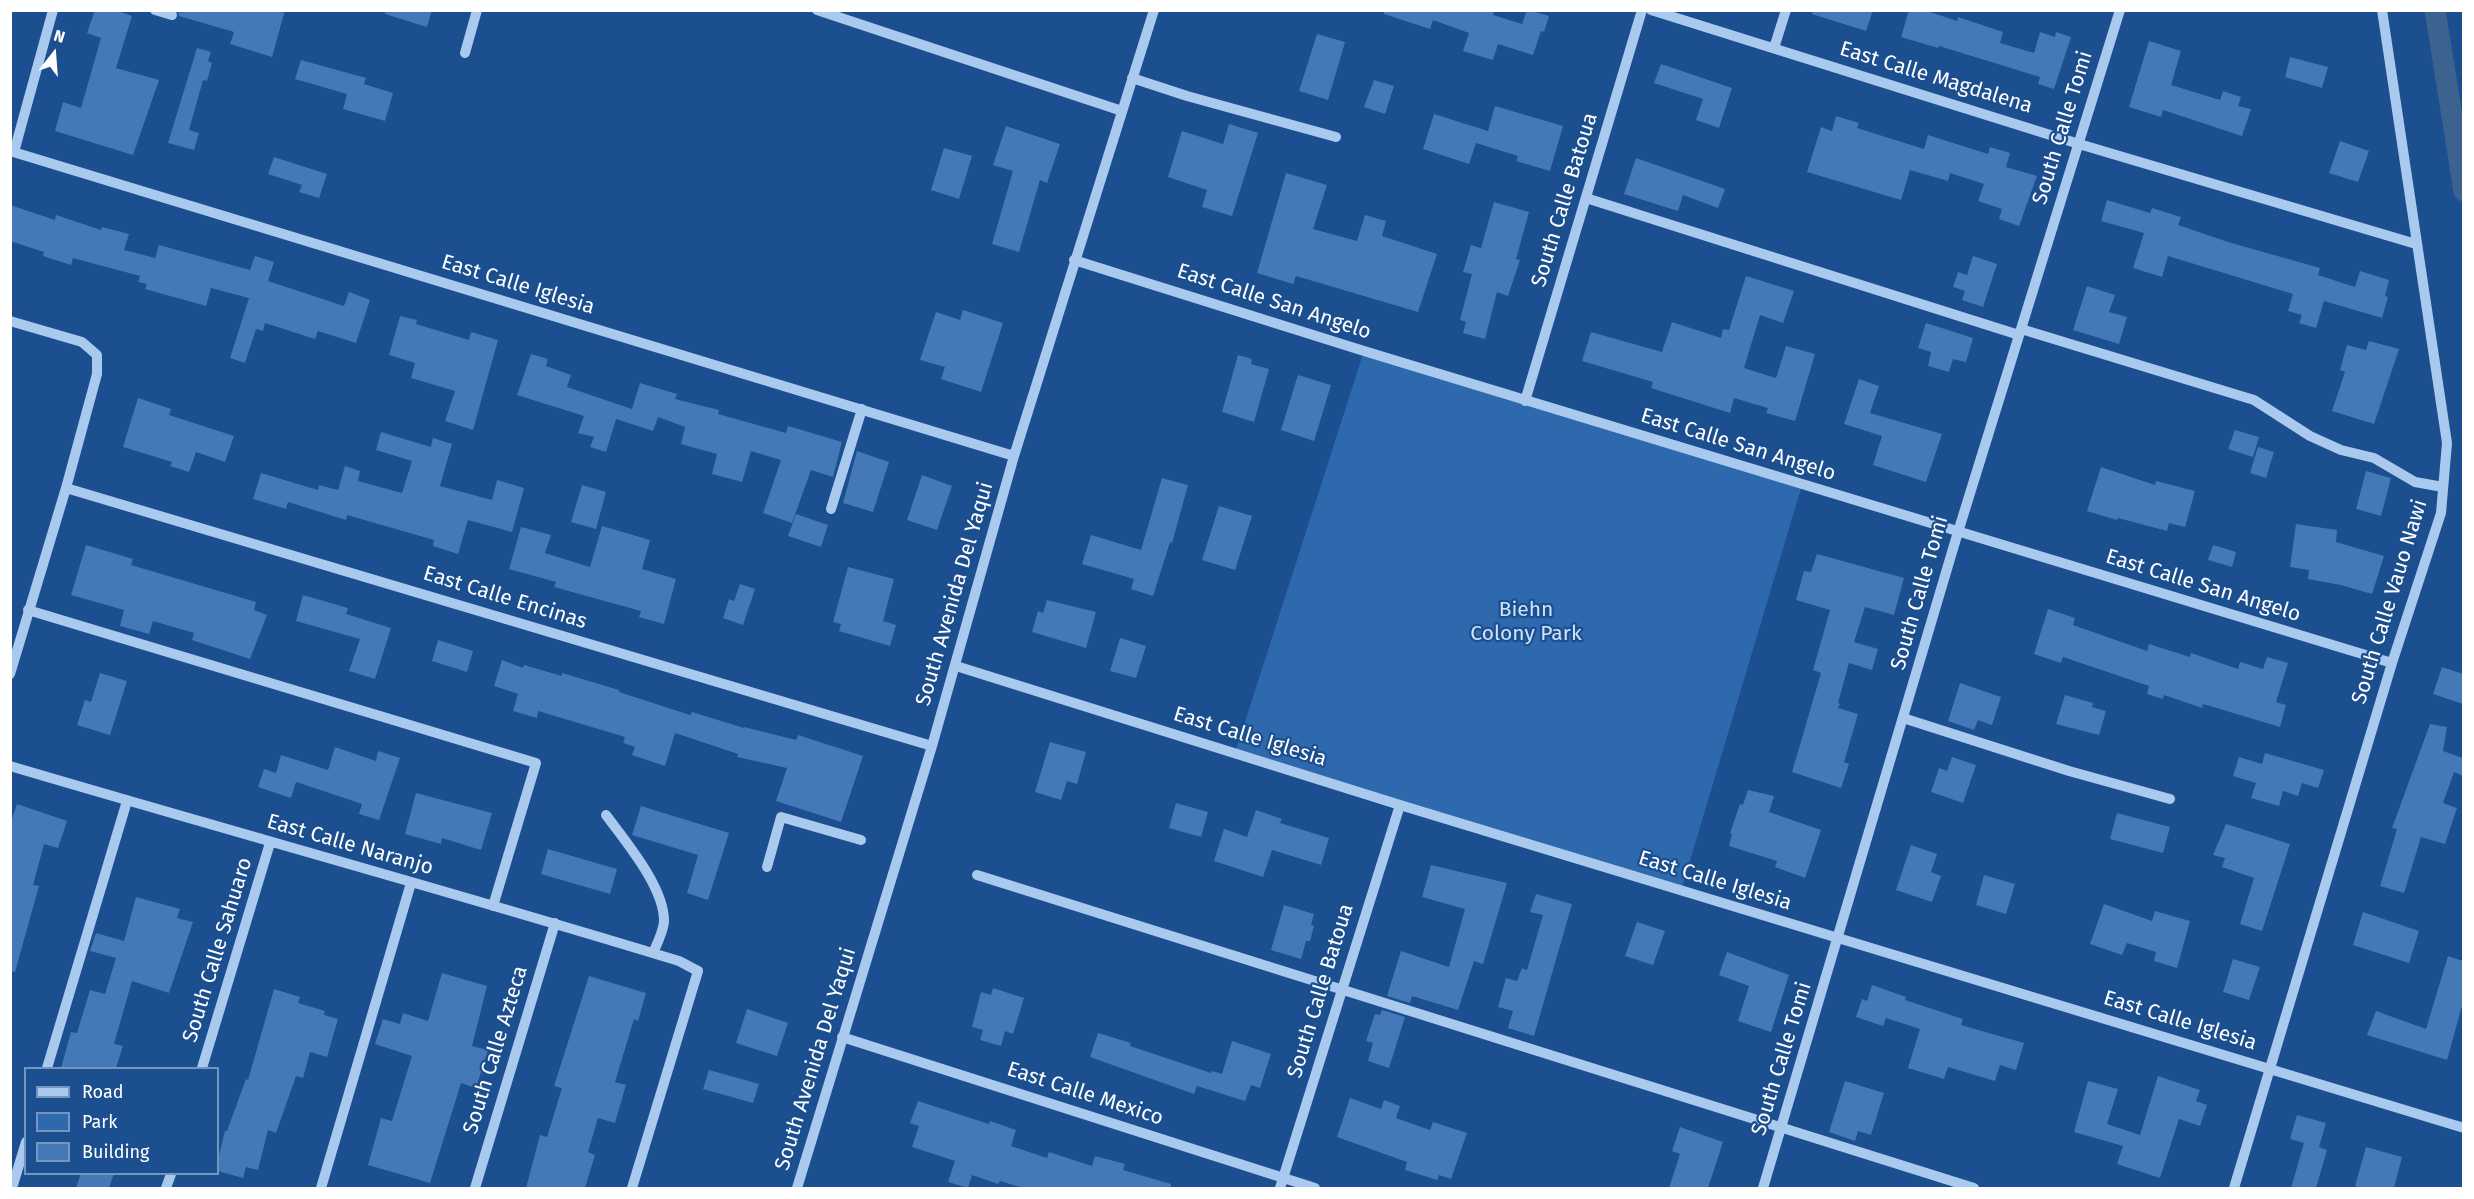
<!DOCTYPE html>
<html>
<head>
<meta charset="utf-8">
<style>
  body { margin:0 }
  #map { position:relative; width:2474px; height:1199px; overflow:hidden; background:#1b4f8f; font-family:"Fira Sans",sans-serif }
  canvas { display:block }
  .frame { position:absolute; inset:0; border:12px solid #fff; pointer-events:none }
  .legend { position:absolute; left:24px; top:1067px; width:195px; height:108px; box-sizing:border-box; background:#1b4f8f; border:2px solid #7695bc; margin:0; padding:8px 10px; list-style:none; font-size:18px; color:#fff }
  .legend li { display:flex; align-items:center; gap:12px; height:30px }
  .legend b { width:30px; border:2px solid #7695bc }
  .north { position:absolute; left:24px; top:24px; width:60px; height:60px; -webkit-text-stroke:4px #1b4f8f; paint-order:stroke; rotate:17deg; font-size:16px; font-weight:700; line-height:24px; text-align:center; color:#fff }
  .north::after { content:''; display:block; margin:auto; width:21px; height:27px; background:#fff; clip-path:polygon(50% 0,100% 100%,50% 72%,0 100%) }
</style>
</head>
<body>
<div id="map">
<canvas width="2474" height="1199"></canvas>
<div class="frame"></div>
<ul class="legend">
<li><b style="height:8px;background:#a9c9ee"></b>Road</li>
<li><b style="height:16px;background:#2e69ad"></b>Park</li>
<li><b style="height:16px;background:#4478b7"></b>Building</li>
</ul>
<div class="north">N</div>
</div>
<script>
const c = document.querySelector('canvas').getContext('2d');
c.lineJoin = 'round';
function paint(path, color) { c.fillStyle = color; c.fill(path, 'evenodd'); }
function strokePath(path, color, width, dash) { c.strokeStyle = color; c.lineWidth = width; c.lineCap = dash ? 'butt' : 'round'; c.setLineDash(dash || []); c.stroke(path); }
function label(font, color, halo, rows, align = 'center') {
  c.font = font + ' "Fira Sans",sans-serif'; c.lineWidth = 4.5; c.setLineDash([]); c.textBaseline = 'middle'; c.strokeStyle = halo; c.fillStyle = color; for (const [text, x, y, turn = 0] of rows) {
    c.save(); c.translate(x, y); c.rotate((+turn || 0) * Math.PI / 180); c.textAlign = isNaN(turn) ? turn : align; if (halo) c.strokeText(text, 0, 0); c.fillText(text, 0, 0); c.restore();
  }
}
const green = new Path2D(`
  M1364,351L1802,485L1681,891L1235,753Z`);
const canal = new Path2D(`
  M2435,10L2464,191`);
const building = new Path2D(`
  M95,10H115L132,16L116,68L159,80L133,155L55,131L63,102L81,108L101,38L87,33Z
  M178,10H285L272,57L230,44L234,32L179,16Z
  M386,10H432L427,27L385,14Z
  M1384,10H1494L1493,15L1522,24L1527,10L1549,16L1544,32L1541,31L1533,55L1498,44L1493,60L1463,51L1469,33L1433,20L1430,29L1384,14Z
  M1813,10H1873L1866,31L1812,14Z
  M1909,10H1924L1957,21L1958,17L2003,32L2000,43L2034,53L2040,32L2055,37L2056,32L2071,37L2054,89L2038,84L2040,77L1939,46L1938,48L1901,37Z
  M1317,34L1345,42L1328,100L1299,91Z
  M2149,41L2181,51L2171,85L2220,100L2223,91L2241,97L2238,106L2251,109L2242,136L2163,110L2161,117L2129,107Z
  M197,48L211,52L208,61L212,63L207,81L203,80L189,130L199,133L194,150L168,143Z
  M2290,57L2328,67L2322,88L2285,77Z
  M301,60L366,78L364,84L393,93L385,121L343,109L347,94L295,79Z
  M1661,64L1732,88L1719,128L1696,120L1703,99L1654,83Z
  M1374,80L1394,86L1385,114L1364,107Z
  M1495,106L1563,126L1550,171L1516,161L1518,156L1476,143L1469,164L1423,149L1434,114L1488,131Z
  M1836,116L1859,123L1857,128L1924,149L1928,135L1988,154L1990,147L2010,153L2006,167L2037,176L2019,226L1999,219L2002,209L1978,201L1984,184L1950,173L1948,181L1910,170L1901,200L1807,172L1821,127L1832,131Z
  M1229,124L1258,133L1232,216L1202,207L1207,190L1168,177L1182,131L1223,144Z
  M1006,126L1060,144L1047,183L1040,180L1019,252L992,244L1013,171L993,165Z
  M2340,141L2369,151L2358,182L2329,173Z
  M944,148L972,156L959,199L931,190Z
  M274,157L327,174L319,198L299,192L302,185L268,174Z
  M1636,158L1725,189L1718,208L1683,195L1678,211L1624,194Z
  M1286,173L1327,185L1313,229L1357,241L1365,215L1386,221L1382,236L1437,254L1418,312L1296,276L1293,284L1257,273Z
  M2107,200L2150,213L2152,208L2181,217L2178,225L2228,242L2320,268L2318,275L2355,287L2360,271L2389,280L2385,296L2388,297L2382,318L2324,301L2316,328L2299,323L2302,315L2288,311L2293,294L2168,256L2162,277L2133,268L2144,233L2101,221Z
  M1494,202L1529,212L1516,259L1520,260L1508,296L1497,292L1485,339L1463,333L1466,322L1460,320L1472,274L1463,272L1471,245L1481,248Z
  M10,205L55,220L56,215L101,230L102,227L129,234L124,250L155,258L159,245L250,270L255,256L274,262L268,281L344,306L349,292L370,300L356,343L318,331L315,339L265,323L263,331L256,329L245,363L230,358L249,298L211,288L206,306L145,289L147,284L138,282L140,276L73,258L71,265L43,256L44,252L10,241Z
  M1973,256L1997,264L1983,307L1962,300L1965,291L1953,287L1958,272L1967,275Z
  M1746,276L1794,291L1783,323L1760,315L1744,368L1776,378L1786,346L1815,354L1795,421L1766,413L1768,408L1734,398L1730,413L1651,388L1653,382L1582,361L1591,332L1662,352L1672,322L1721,338L1723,329L1729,330Z
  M2087,286L2115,295L2109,312L2127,317L2119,344L2073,330Z
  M963,310L1003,323L981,392L941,379L945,367L920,360L936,312L960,320Z
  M400,316L417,320L416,324L469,340L471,332L498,340L473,430L445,421L455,391L411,378L415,363L389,355Z
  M1926,323L1973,338L1966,362L1953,359L1949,372L1928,366L1931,352L1918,348Z
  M2369,341L2399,349L2374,424L2332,411L2345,372L2340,370L2347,345L2366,350Z
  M531,354L548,359L546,366L571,375L567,387L632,409L640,383L677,394L675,399L719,410L718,414L786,433L788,426L842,442L833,477L811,470L792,523L763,513L781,460L751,451L742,482L712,474L717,454L681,444L685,427L658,417L653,431L616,419L606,452L590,447L594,437L578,433L584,416L517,395Z
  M1238,355L1252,359L1251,364L1269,369L1254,422L1222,412Z
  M1298,375L1331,385L1314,441L1281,430Z
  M1859,379L1879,386L1870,413L1942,434L1926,482L1873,465L1882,436L1844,424Z
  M138,398L171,409L169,415L234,436L225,462L196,452L189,472L170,466L172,462L123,447Z
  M2235,430L2259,437L2253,457L2228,449Z
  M381,432L431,447L433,438L452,444L440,486L492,500L497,480L524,488L512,532L468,520L458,554L433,546L434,540L347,515L346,520L288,502L286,509L253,499L261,473L318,490L319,485L338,490L345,466L360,471L358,481L402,493L412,461L376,450Z
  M2258,447L2274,452L2266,478L2250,473Z
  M857,451L889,462L873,512L843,503Z
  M2101,467L2155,485L2156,481L2195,491L2185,527L2169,523L2167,531L2118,518L2117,520L2087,511Z
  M2366,471L2391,478L2381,516L2356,509Z
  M922,475L952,486L937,530L907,520Z
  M1162,478L1188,485L1172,543L1170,542L1153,596L1131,589L1134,579L1082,564L1091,535L1141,550Z
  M582,485L606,492L596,529L571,522Z
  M1219,506L1252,516L1235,570L1202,560Z
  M796,514L828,525L821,547L788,536Z
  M2296,524L2337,530L2336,542L2384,556L2372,594L2341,585L2308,579L2309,570L2290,567Z
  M602,526L650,540L642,569L676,579L664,624L639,617L641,611L554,587L556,582L509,569L521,527L551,535L545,553L590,567Z
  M86,545L133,559L131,565L256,602L254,610L267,615L250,659L192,640L194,633L153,621L149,634L120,626L124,610L71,595Z
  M2213,545L2236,552L2232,567L2208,560Z
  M1817,554L1904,578L1894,615L1865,607L1854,642L1878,649L1872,670L1849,663L1838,703L1840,704L1838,708L1858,714L1844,762L1849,764L1841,788L1792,772L1821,673L1813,670L1830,610L1796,600L1804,571L1811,572Z
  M848,567L894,579L883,621L896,625L890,646L839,631L841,624L833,622Z
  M740,584L755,589L743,625L723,618L729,599L734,601Z
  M303,595L348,608L346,614L391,628L375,679L349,671L360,639L296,621Z
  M1047,600L1096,612L1086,648L1032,632L1038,611L1043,613Z
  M2048,609L2075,618L2073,625L2147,651L2149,644L2190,657L2191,653L2238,669L2240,662L2263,669L2267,657L2288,663L2276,702L2286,705L2280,727L2203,704L2202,708L2164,695L2163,699L2147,694L2149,686L2063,657L2061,663L2034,654Z
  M1120,638L1146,646L1136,678L1110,671Z
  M438,640L473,651L467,672L432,661Z
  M502,660L523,668L524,665L562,676V673L619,690V692L690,715L692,712L744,728V727L796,740L798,735L863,756L841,822L776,801L787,768L737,757L738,754L675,733L665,766L632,755L635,747L623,743L625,737L538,711L537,718L513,711L518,694L494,686Z
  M2442,667L2463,674V704L2433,694Z
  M100,673L127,681L110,735L77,725L85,700L91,702Z
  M1960,683L2001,697L1992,725L1978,720L1974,730L1948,721Z
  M2065,695L2093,703L2092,707L2106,711L2099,735L2056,724Z
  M2430,724L2447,727L2443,751L2463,758V776L2454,772L2443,803L2457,808L2445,844L2421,837L2404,893L2380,886L2397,829L2392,828Z
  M1050,742L1086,752L1077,784L1067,781L1061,800L1035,792Z
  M335,747L376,761L378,751L400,758L379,820L359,814L362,804L296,782L291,798L258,787L264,769L276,773L281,755L328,770Z
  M2265,753L2324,770L2318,788L2302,783L2298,796L2283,791L2279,806L2251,798L2256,783L2233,776L2239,757L2262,764Z
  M1952,757L1976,765L1963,803L1931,792L1939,768L1947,771Z
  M1748,790L1774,796L1769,812L1821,830L1805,878L1775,867L1777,861L1729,846L1732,834L1730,833L1740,804L1743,805Z
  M416,793L492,813L481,850L442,838L441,844L405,834Z
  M1176,803L1208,812L1201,837L1169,828Z
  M17,804L67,821L58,848L44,844L33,885L39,886L15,972L10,971V825Z
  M641,806L729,833L708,900L687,893L698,855L632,835Z
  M1256,810L1282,819L1280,823L1329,838L1321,865L1272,850L1263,877L1214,861L1224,829L1247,837Z
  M2117,813L2170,827L2163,853L2110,839Z
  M2226,824L2290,844L2262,931L2240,924L2254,878L2222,867L2225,858L2213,855Z
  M1911,845L1937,854L1931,872L1941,876L1932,902L1896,890Z
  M548,849L617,869L610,894L541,874Z
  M1431,865L1507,883L1483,964L1474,961L1458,1010L1412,996L1410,1003L1387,996L1401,951L1449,967L1465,909L1422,897Z
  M1984,875L2015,884L2006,914L1976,905Z
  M1536,894L1572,904L1534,1036L1508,1028L1513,1011L1498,1007L1506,978L1517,981L1522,968L1527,970L1543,915L1530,912Z
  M136,897L180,909L177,918L193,922L169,993L132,981L114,1044L123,1046L116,1068H61L71,1032L77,1033L90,990L105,994L116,958L90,951L96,933L124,941Z
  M2104,904L2152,921L2155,911L2190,921L2177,968L2154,961L2156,952L2127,943L2122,955L2090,944Z
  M1284,905L1314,914L1311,925L1314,926L1310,941H1306L1301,959L1271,950Z
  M2363,912L2419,931L2409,963L2353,945Z
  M1637,922L1665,931L1653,965L1625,956Z
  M1727,952L1789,975L1771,1032L1738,1021L1749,986L1719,975Z
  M2448,956L2463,961V1002L2447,1060L2367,1035L2376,1011L2426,1029Z
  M2233,959L2260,967L2249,1000L2223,992Z
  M442,973L487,986L472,1046L488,1050L476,1088L461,1083L430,1183L368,1165L381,1118L392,1121L412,1056L375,1044L383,1019L400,1024L403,1013L428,1021Z
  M589,976L646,993L638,1021L634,1019L615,1082L626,1085L615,1123L598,1118L588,1152L595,1155L585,1188H526L540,1135L547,1137L562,1088L554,1086Z
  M1872,985L1906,997L1905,1000L1963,1019L1961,1025L2024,1043L2016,1070L2000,1065L1995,1081L1948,1067L1944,1079L1908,1068L1920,1029L1886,1018L1883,1026L1856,1017L1862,999L1867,1001Z
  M993,988L1024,998L1013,1034L1005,1031L1001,1046L980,1040L983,1030L972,1027L981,992L991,995Z
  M274,989L300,997L298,1003L325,1011L324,1015L338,1019L327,1057L310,1052L303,1078L296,1076L276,1133L268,1130L258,1170L246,1167L243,1178L218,1171V1159L225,1131H227L246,1079L248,1080Z
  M747,1009L788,1023L777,1056L736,1043Z
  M1382,1010L1405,1017L1389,1068L1368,1061L1373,1043L1366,1041L1375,1014L1380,1015Z
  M1098,1033L1131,1043L1130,1046L1211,1073L1212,1071L1222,1074L1232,1041L1271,1054L1260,1088L1251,1085L1245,1101L1197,1086L1194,1094L1090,1057Z
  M709,1070L759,1084L753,1103L703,1089Z
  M2158,1076L2200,1090L2196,1101L2207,1105L2200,1126L2179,1119L2160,1178L2117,1164L2123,1146L2074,1132L2088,1081L2118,1089L2107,1124L2140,1135Z
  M1845,1081L1884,1093L1871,1135L1858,1131L1855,1141L1829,1132Z
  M1350,1098L1381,1109L1384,1100L1400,1106L1396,1118L1430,1130L1433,1122L1467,1133L1451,1179L1439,1175L1437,1180L1405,1170L1407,1162L1337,1137Z
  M918,1101L989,1124L990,1121L1016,1130L1011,1146L1047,1158L1049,1152L1092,1166L1095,1156L1125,1164L1123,1170L1171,1184V1188H1023L1000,1181L998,1184L972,1175L968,1188L948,1182L955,1161L912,1147L919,1126L910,1123Z
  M2297,1115L2326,1123L2319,1147L2327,1150L2316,1188H2291L2304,1143L2290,1139Z
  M1680,1127L1723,1142L1708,1188H1669L1680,1154L1672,1151Z
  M2366,1147L2402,1157L2394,1188H2363L2355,1186Z
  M81,1173H114L109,1188H76Z`);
const minor = new Path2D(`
  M155,10L172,15
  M817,10L1122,111
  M1651,10L2079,144L2416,244
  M1774,48L1786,10
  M465,53L477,10
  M1132,78L1187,96L1336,137
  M10,151L1014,456
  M14,152L53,10
  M1586,198L2019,335
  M1074,260L1364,351L2392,663
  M10,321L82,342L97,355V374L66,488L10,674
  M2021,329L2254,400L2310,436L2341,450L2374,458L2415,482L2443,487
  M1525,401L1642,10
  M66,488L932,746
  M831,509L862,409
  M28,610L536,763L493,906
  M956,666L1400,805L2464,1128
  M1903,718L2069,771L2170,799
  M10,766C233,832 457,893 679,961L698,971L632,1188
  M606,815C626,842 665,888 664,922C663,932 657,944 653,953
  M767,867L781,817L861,840
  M977,875L1974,1188
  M842,1037L1315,1188
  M47,1068L127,801
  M202,1068L270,843
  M12,1188L26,1142
  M166,1188L171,1174
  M321,1188L411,883
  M475,1188L555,923
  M797,1188L932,746L1014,456L1154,10
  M1280,1188L1400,805
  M1763,1188L1958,532L2120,10
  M2234,1188L2392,663L2441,513L2447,443L2382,10`);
const streetNames = [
  ["East Calle Magdalena",1936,78,17],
  ["South Calle Tomi",2063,128,-73],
  ["South Calle Batoua",1565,200,-73],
  ["East Calle Iglesia",518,285,17],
  ["East Calle San Angelo",1274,302,18],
  ["East Calle San Angelo",1738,445,17],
  ["East Calle San Angelo",2203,586,17],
  ["South Calle Tomi",1920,593,-74],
  ["South Avenida Del Yaqui",955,594,-74],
  ["East Calle Encinas",505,598,17],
  ["South Calle Vauo Nawi",2390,602,-73],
  ["East Calle Iglesia",1250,737,17],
  ["East Calle Naranjo",350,845,16],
  ["East Calle Iglesia",1715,881,17],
  ["South Calle Sahuaro",218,950,-73],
  ["South Calle Batoua",1321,991,-73],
  ["East Calle Iglesia",2180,1021,17],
  ["South Calle Azteca",496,1050,-73],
  ["South Avenida Del Yaqui",816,1059,-73],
  ["South Calle Tomi",1782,1059,-73],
  ["East Calle Mexico",1085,1094,18]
];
const parkNames = [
  ["Biehn",1526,610],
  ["Colony Park",1526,634]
];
paint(green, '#2e69ad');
strokePath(canal, '#3c6290', 21);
paint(building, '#4478b7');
strokePath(minor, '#a9c9ee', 10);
label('21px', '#fff', '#1b4f8f', streetNames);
label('21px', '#cfe3fa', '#1b4f8f', parkNames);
</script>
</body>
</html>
